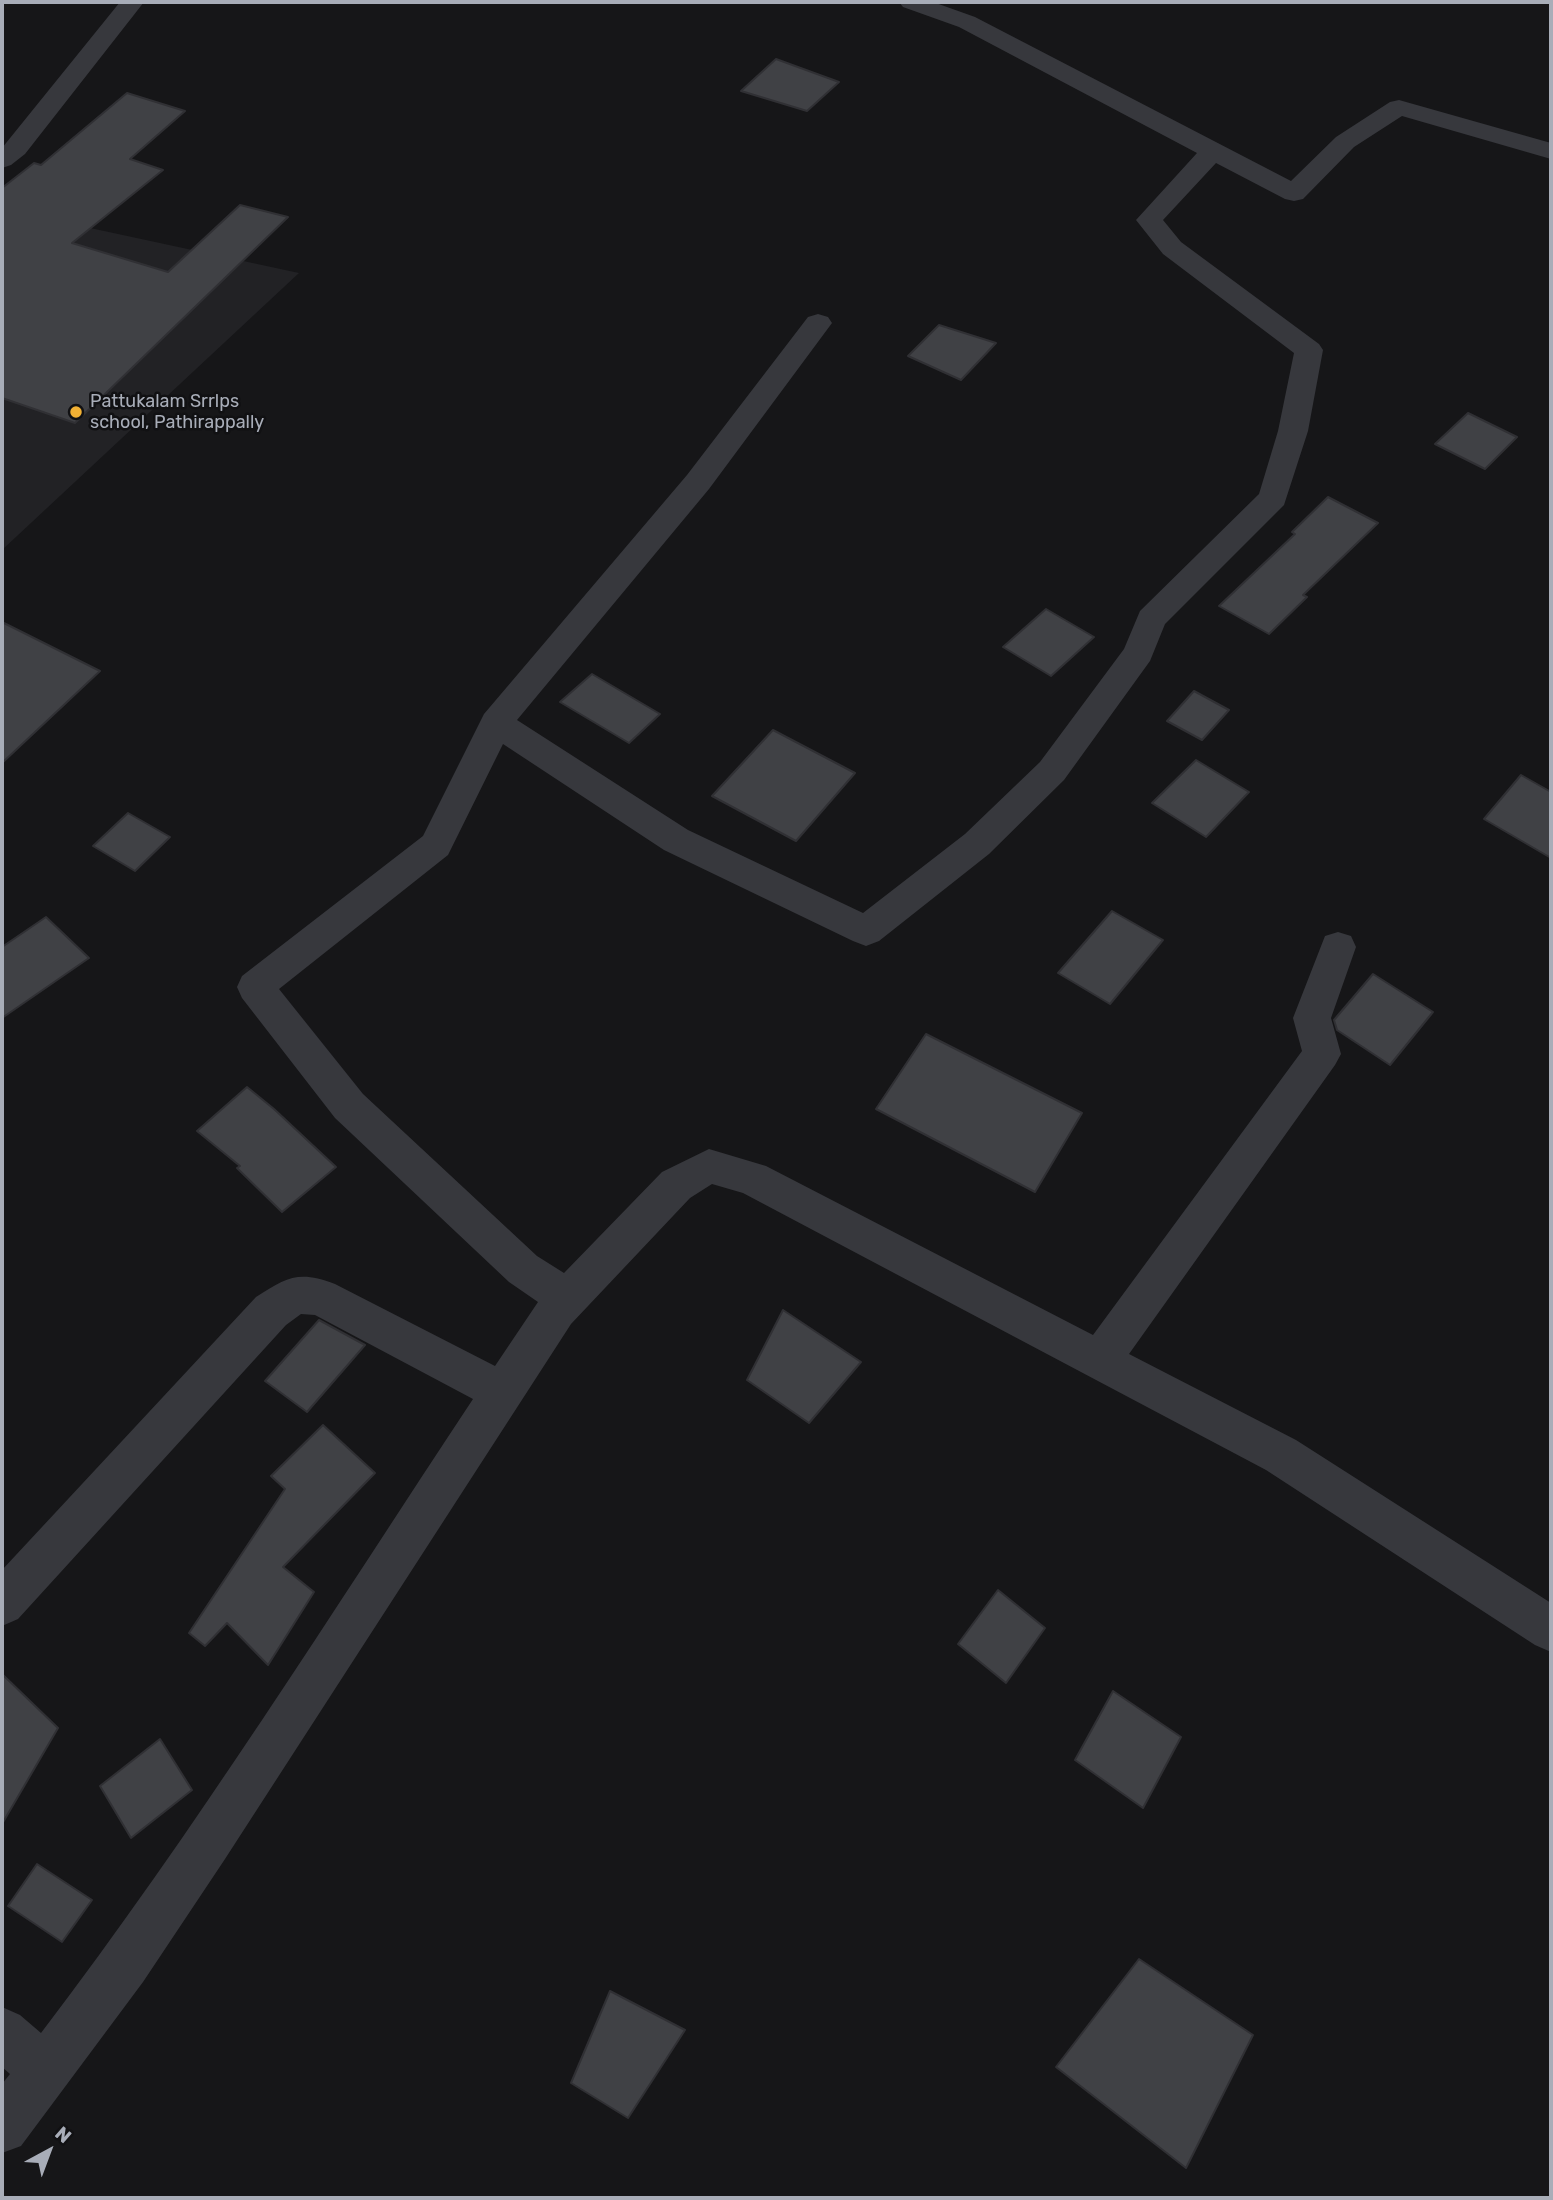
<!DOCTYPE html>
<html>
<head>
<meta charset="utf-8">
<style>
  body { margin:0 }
  #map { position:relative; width:1553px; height:2200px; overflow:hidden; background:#161618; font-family:Rubik,sans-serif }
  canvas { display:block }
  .frame { position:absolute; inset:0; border:4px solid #a8adb8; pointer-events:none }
  .north { position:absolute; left:14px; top:2116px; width:70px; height:70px; -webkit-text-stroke:5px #111113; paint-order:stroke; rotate:41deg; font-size:19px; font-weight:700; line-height:28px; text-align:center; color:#a8adb8 }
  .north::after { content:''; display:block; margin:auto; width:24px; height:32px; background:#a8adb8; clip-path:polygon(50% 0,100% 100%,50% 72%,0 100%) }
</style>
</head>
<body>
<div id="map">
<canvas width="1553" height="2200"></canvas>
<div class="frame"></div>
<div class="north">N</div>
</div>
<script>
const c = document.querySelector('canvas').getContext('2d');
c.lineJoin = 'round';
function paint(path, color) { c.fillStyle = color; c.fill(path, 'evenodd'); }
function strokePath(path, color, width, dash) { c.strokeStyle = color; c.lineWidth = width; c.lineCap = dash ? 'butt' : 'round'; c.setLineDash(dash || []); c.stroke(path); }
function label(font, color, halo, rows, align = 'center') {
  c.font = font + ' Rubik,sans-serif'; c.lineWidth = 5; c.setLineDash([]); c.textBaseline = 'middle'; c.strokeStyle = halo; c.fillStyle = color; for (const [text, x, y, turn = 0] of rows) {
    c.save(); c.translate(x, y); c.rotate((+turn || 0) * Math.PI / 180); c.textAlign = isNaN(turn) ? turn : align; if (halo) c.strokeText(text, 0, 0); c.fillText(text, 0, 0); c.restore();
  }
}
const built = new Path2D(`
  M2,209L299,273L2,550Z`);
const building = new Path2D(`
  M776,59L839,82L807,111L741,91Z
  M127,93L185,111L130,159L163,170L72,243L168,272L240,205L288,217L75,423L2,398V188L34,163L41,165Z
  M939,325L996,343L961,380L908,356Z
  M1468,413L1517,437L1485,469L1435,444Z
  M1328,497L1378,523L1303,595L1307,597L1269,634L1219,606L1295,534L1292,532Z
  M1046,609L1094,637L1051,676L1003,647Z
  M2,622L100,671L2,763Z
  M592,674L660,714L629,743L560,702Z
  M1194,691L1229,710L1202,740L1167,721Z
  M773,730L855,773L796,841L712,796Z
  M1196,760L1249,792L1206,837L1152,803Z
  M1521,775L1551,792V858L1484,819Z
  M128,813L170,837L135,871L93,846Z
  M1112,911L1163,940L1110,1004L1058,973Z
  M46,917L89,958L2,1018V947Z
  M1373,974L1433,1012L1390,1065L1337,1030L1334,1020Z
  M926,1034L1082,1113L1035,1192L876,1109Z
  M247,1087L274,1109L336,1167L282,1212L237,1168L240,1166L197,1131Z
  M783,1310L861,1362L809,1423L747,1380Z
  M319,1320L365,1345L307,1412L265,1381Z
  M323,1425L375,1473L283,1567L314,1592L268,1665L227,1623L205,1646L189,1633L285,1489L271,1476Z
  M998,1590L1045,1628L1006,1683L958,1644Z
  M2,1674L58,1728L2,1824Z
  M1113,1691L1181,1737L1143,1808L1075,1760Z
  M160,1739L192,1790L131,1838L100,1786Z
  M37,1864L92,1900L62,1942L8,1906Z
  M1139,1959L1253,2035L1186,2168L1056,2067Z
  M610,1991L685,2030L628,2118L571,2083Z`);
const street = new Path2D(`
  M120,2H144L25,154L11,165L2,168V148Z
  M899,2H933L975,17L1291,181L1336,137L1390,102L1399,100L1551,143V159L1402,116L1354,147L1303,199L1294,201L1285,199L1216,163L1163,220L1181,242L1319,344L1323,350L1308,431L1284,505L1165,624L1150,661L1064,780L989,854L879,941L866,946L853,941L664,850L503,744L448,855L279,989L363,1094L537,1256L564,1273L662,1172L709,1149L766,1166L1093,1335L1302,1051L1293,1018L1325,936L1338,932L1351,936L1356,947L1331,1018L1341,1054L1335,1065L1129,1354L1296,1440L1551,1603V1652L1535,1645L1266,1470L743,1193L712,1184L690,1198L571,1324L225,1859L143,1982L21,2146L2,2153V2084L10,2074L2,2067V2007L20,2015L41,2033C196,1830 332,1612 473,1399L315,1315L301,1314L286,1325L18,1619L2,1626V1570L256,1297C287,1277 299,1270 335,1284L495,1366L538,1302L509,1282L335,1118L242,998L237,987L242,976L423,836L484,714L687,475L808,317L818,314L828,317L832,323L709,489L517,720L688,830L863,913L965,834L1040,762L1124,649L1140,611L1259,494L1278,431L1294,353L1163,254L1136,220L1197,153L959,27L903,7Z`);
const markers = [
  [76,412,7,"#f2b134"]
];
const farPoinames = [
  ["Pattukalam Srrlps",90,402],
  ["school, Pathirappally",90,423]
];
paint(built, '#222225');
paint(building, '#404145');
strokePath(building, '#303034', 2);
paint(street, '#37383d');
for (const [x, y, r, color] of markers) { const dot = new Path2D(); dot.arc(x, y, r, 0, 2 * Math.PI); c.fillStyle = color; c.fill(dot); strokePath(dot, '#111113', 2.5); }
label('18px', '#a8adb8', '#111113', farPoinames, 'left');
</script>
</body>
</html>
